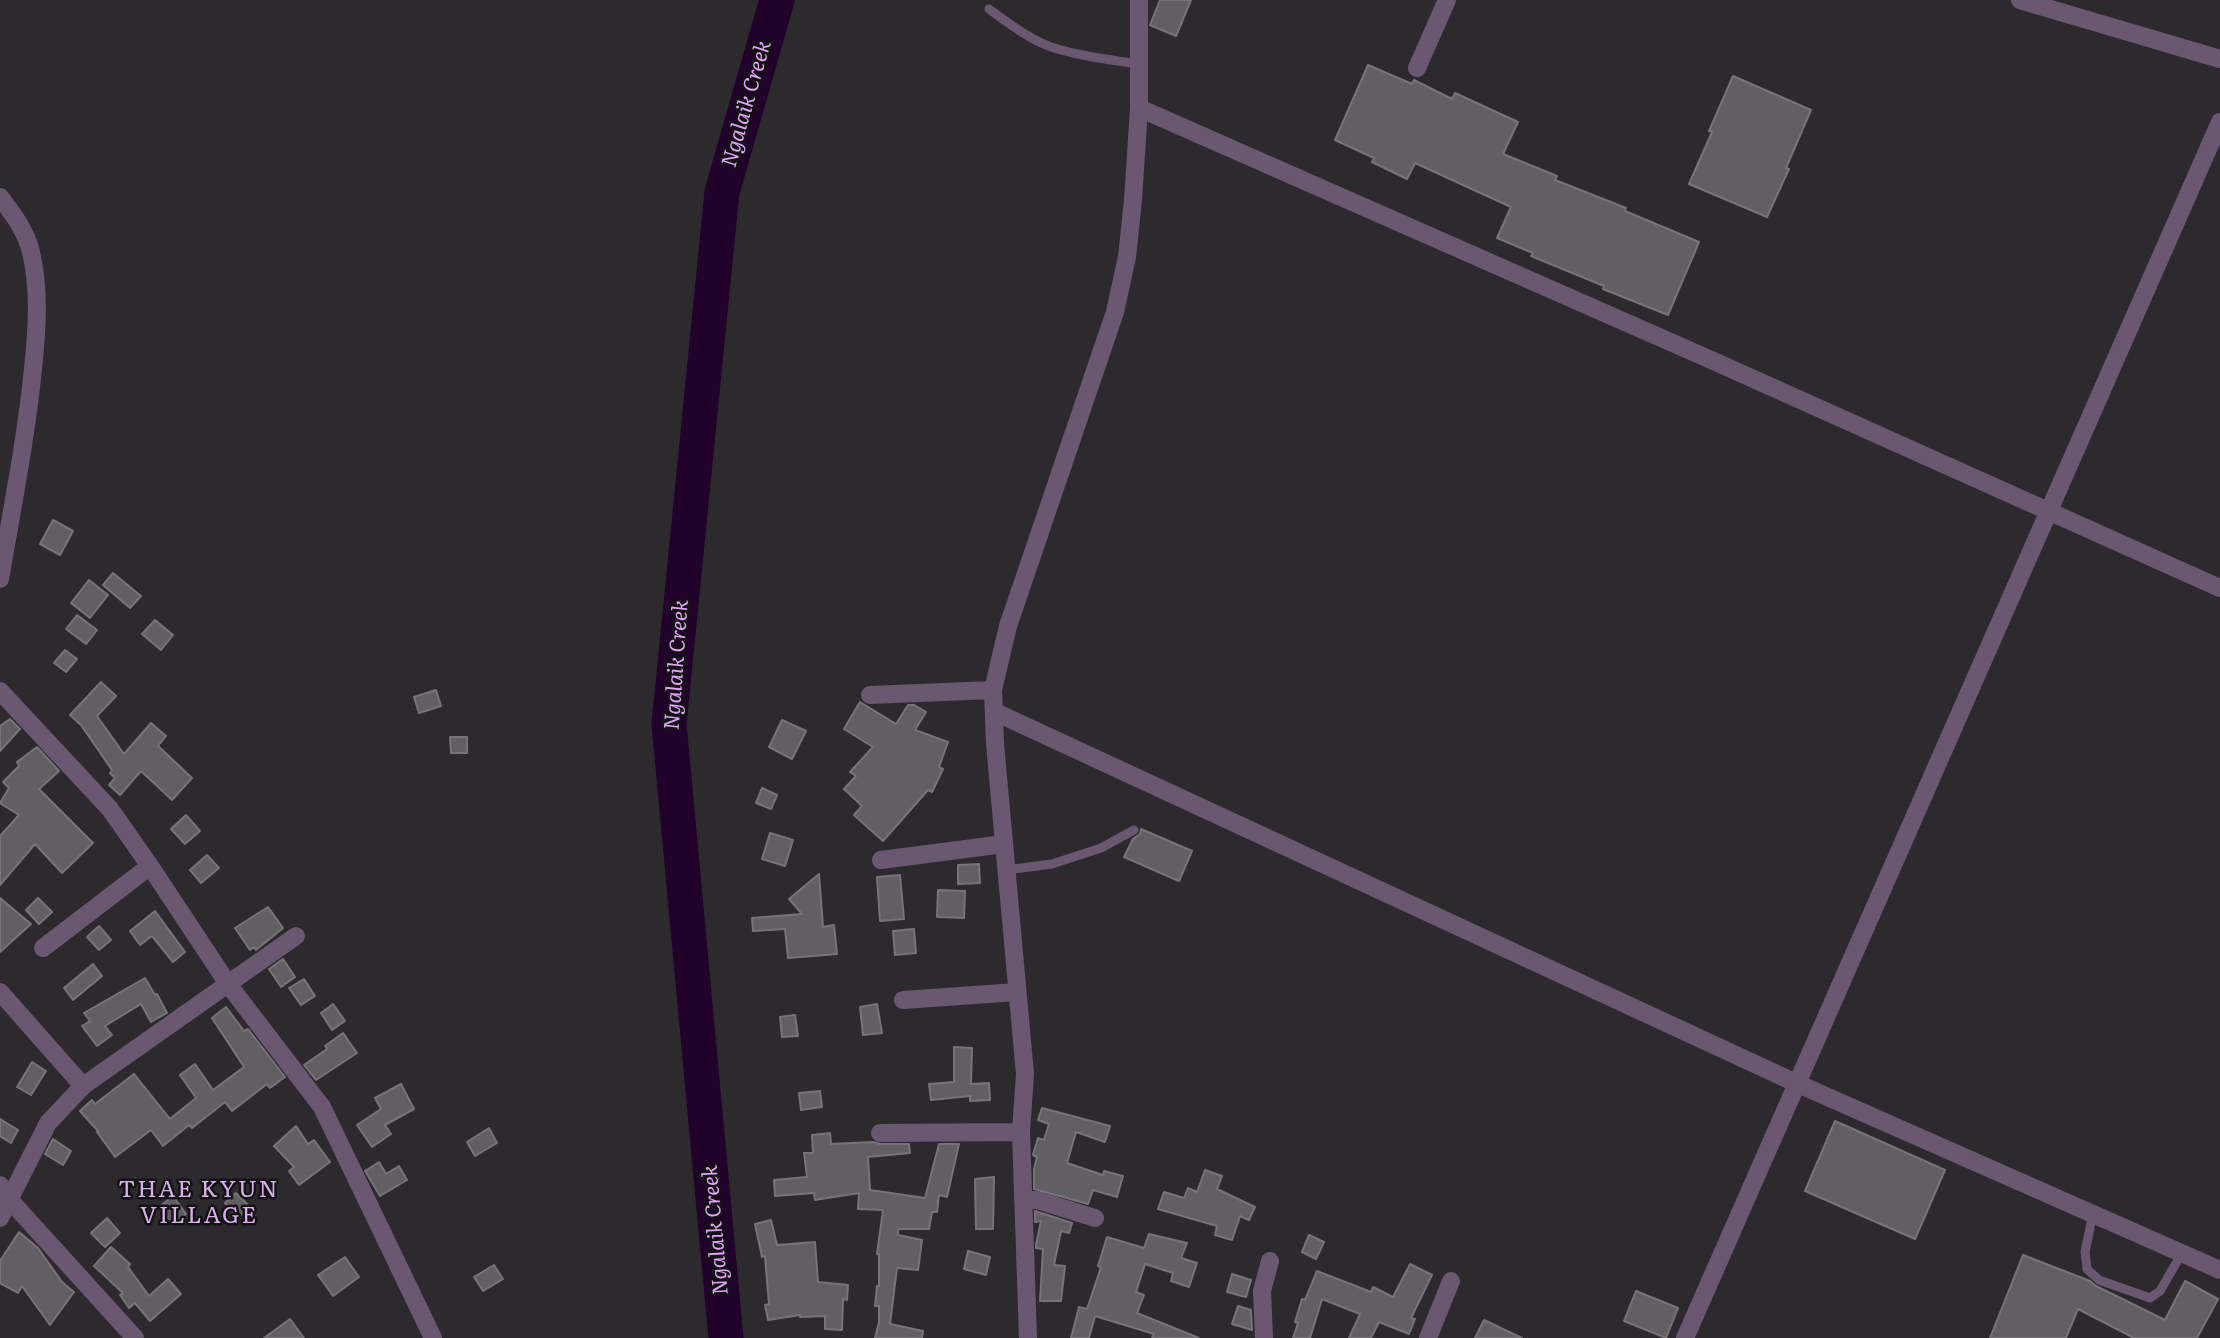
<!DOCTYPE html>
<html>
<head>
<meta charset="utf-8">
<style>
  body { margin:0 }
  canvas { display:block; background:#2c2a2d }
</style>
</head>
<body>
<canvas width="2220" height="1338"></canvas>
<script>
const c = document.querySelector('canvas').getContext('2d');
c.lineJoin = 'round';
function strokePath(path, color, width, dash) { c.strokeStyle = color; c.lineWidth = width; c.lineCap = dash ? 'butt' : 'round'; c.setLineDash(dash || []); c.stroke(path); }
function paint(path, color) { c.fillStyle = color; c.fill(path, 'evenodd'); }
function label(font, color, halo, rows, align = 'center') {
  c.font = font + ' Literata,serif'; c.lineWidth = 5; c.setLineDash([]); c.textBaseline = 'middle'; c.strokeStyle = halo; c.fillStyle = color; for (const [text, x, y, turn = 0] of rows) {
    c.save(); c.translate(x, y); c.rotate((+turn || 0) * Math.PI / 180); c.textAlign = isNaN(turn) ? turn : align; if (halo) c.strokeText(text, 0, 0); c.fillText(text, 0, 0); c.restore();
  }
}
const river = new Path2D(`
  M726,1338L669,724L722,192L777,0`);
const building = new Path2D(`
  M1160,0H1191L1176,36L1150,25Z
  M1368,65L1412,84L1414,80L1452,99L1455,93L1518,122L1503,154L1557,176L1555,180L1626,208L1625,211L1699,242L1668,315L1603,289L1604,286L1531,256L1533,253L1497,238L1511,207L1415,163L1407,179L1372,162L1374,158L1335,140Z
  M1733,76L1811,110L1786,168L1789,169L1767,217L1689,184L1712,132L1709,131Z
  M53,520L73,531L60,555L40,544Z
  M113,573L141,596L130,608L103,585Z
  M89,580L108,595L90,618L71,603Z
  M77,615L97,630L86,644L66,629Z
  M155,620L173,635L161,650L142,634Z
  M65,650L77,659L66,672L54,663Z
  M101,682L116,696L97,716L124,754L151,723L166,736L158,746L192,778L172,800L141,771L120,795L109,785L115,778L110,773L112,770L81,725L70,715Z
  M436,690L441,706L419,713L414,697Z
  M860,702L896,724L908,705H914L926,712L915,730L948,742L939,767L943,769L932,792L928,790L883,841L854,815L862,806L844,789L856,776L850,772L873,747L844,729Z
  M10,719L20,729L0,751V726Z
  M782,720L806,731L792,759L769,747Z
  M450,737H467V753H451Z
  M37,747L59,771L39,789L93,843L62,873L35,844L0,885V836L19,815L0,803L9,788L3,782L19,766L17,762Z
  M762,788L777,795L771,809L756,803Z
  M186,815L200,831L185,844L171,829Z
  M1141,829L1192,851L1179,881L1124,857L1133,839L1140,834Z
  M770,833L793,840L785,866L762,859Z
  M207,855L219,868L201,883L190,870Z
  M979,864L980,883L958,884V865Z
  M819,874L823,927L834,925L837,954L788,958L785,929L753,931L752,918L802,914L789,899Z
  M900,875L904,919L880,921L877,877Z
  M938,890L965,891L964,918L937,917Z
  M0,898L31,924L0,952Z
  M38,898L52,912L39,924L26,910Z
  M268,907L283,928L256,950L254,947L250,950L235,928Z
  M155,911L185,952L173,962L152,936L140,945L130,931Z
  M99,926L111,940L99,950L87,937Z
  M914,929L916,953L895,955L893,931Z
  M283,959L295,977L281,987L269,969Z
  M93,964L102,976L73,1000L64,988Z
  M145,978L155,995L157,994L167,1013L151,1022L141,1004L105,1026L112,1035L97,1046L82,1026L90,1021L84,1013Z
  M304,979L315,996L301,1005L289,988Z
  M333,1004L345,1021L332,1030L321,1013Z
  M877,1004L882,1033L863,1035L860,1007Z
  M226,1007L244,1031L248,1029L285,1077L270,1088L267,1084L232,1111L225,1102L192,1128L189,1125L163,1146L151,1130L115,1157L97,1132L98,1131L80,1111L92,1100L95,1104L134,1074L170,1119L196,1098L180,1075L195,1064L213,1090L244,1067L212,1018Z
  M795,1015L798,1036L782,1037L780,1017Z
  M343,1033L357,1053L316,1080L304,1065L327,1049L325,1046Z
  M954,1047L972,1048L971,1084L989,1083L990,1100L970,1101V1096L931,1100L929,1084L954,1082Z
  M32,1062L46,1071L31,1095L17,1087Z
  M401,1084L414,1109L385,1125L391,1134L372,1147L357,1125L381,1109L375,1098Z
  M820,1091L822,1107L801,1110L799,1093Z
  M1042,1108L1110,1126L1105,1142L1076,1132L1067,1163L1103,1175L1104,1171L1123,1176L1117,1197L1093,1190L1088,1204L1034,1189V1169L1037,1157L1033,1155L1038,1138L1044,1140L1049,1124L1038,1120Z
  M0,1119L18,1130L11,1143L0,1136Z
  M1835,1121L1945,1170L1915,1239L1805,1191Z
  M296,1126L308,1144L314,1140L330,1162L299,1185L289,1171L294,1167L274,1146Z
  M489,1128L497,1143L475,1156L467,1142Z
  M830,1133L831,1144L873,1142L880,1144H909L910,1153L868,1157L870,1190L925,1198L939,1144H959L947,1197L939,1195L937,1212H932L929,1229H898V1235L922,1240L918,1270L897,1268L890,1324L923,1331L922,1338H875L879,1322V1306H875L877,1286H879V1254H877L883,1210L858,1209L859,1193L815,1200L814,1193L775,1196L774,1180L807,1177L804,1153H813L812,1135Z
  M53,1139L71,1151L63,1165L45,1154Z
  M379,1162L386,1174L399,1166L407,1180L380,1196L365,1171Z
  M1205,1170L1222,1176L1217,1189L1255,1207L1249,1220L1240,1216L1232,1240L1215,1235L1217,1226L1158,1209L1164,1192L1184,1198L1188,1188L1197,1192Z
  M994,1177L993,1229H976L975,1179Z
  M236,1193L250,1207L238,1217L225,1203Z
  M173,1196L186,1214L172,1225L159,1207Z
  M1035,1211L1072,1223L1069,1233L1061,1231L1054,1265L1065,1266L1061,1301H1040L1043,1249L1036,1248V1245L1041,1221L1035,1222Z
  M107,1218L120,1233L105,1247L91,1233Z
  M771,1220L777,1245L815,1242L818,1282L848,1285L847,1300L843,1299L842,1330L825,1329V1316L800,1317V1315L768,1320L765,1305L769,1304L765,1256L762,1257L755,1224Z
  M19,1232L38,1248L62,1282L74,1292L50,1325L22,1286L18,1293L0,1283V1261Z
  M1149,1234L1187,1243L1181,1258L1197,1263L1189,1287L1171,1281L1173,1273L1145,1264L1136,1292L1144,1295L1137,1313L1199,1338H1152L1154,1334L1095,1316L1089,1338H1071L1079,1307L1087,1309L1101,1267L1098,1266L1107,1237L1144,1248Z
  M1309,1235L1324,1242L1316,1259L1302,1252Z
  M111,1247L130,1264L128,1267L149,1296L168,1279L181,1294L150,1321L135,1303L129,1308L120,1295L123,1293L94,1266Z
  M968,1251L990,1257L986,1275L964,1269Z
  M2023,1255L2090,1281L2096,1286L2165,1320L2185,1281L2218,1299L2197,1338H2134L2078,1309L2066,1338H1990Z
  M345,1257L359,1277L333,1296L318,1275Z
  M1410,1264L1432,1275L1411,1318L1415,1319L1409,1334L1379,1322L1371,1338H1349L1360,1314L1322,1299L1310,1338H1293L1298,1323L1295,1322L1302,1299L1305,1300L1317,1271L1371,1292L1373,1287L1393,1297Z
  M494,1265L503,1279L483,1291L474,1277Z
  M1232,1274L1251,1280L1246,1297L1227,1292Z
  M1636,1291L1678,1308L1666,1338L1624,1321Z
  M1238,1306L1251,1310L1252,1330L1232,1324Z
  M290,1319L304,1338H264Z
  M1484,1320L1522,1338H1475Z`);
const service = new Path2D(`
  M989,9C1008,23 1029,39 1051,47C1079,56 1110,60 1139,64
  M1006,870L1052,864L1101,848L1134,830
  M2093,1213L2085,1252L2087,1269L2099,1280L2150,1298L2160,1291L2182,1253`);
const minor = new Path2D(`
  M2020,0L2220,59
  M1417,68L1447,0
  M1139,108L1709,359L2220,588
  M0,197C13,214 26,231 31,252C40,290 37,330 33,369C26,439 12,509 0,579
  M0,691L110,809L150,866L228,984L322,1107L433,1338
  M870,695L993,690
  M995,712L1796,1083L2220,1270
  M881,860L1004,844
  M43,948L150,866
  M0,992L83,1086
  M903,1000L1017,992
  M880,1133L1021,1132
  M0,1185L8,1198L135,1338
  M1023,1200H1037L1095,1218
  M0,1218L48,1123L83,1086L296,936
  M1028,1338L1021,1132L1025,1074L995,744L993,690L1008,626L1115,312L1127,257L1133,200L1139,108V0
  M1264,1338L1262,1291L1270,1261
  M1428,1338L1451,1281
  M1685,1338L2220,122`);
const waterNames = [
  ["Ngalaik Creek",747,104,-74],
  ["Ngalaik Creek",677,665,-86],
  ["Ngalaik Creek",716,1230,-95]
];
const quarterNames = [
  ["THAE KYUN",199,1190],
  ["VILLAGE",199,1216]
];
strokePath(river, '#20022a', 35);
paint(building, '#615f62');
strokePath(building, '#767477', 2);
strokePath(service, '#6a5872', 9);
strokePath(minor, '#6a5872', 18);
label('italic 21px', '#e3a5fc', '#141314', waterNames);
c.letterSpacing = '2px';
label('23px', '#dbaeed', '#141314', quarterNames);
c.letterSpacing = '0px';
</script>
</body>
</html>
